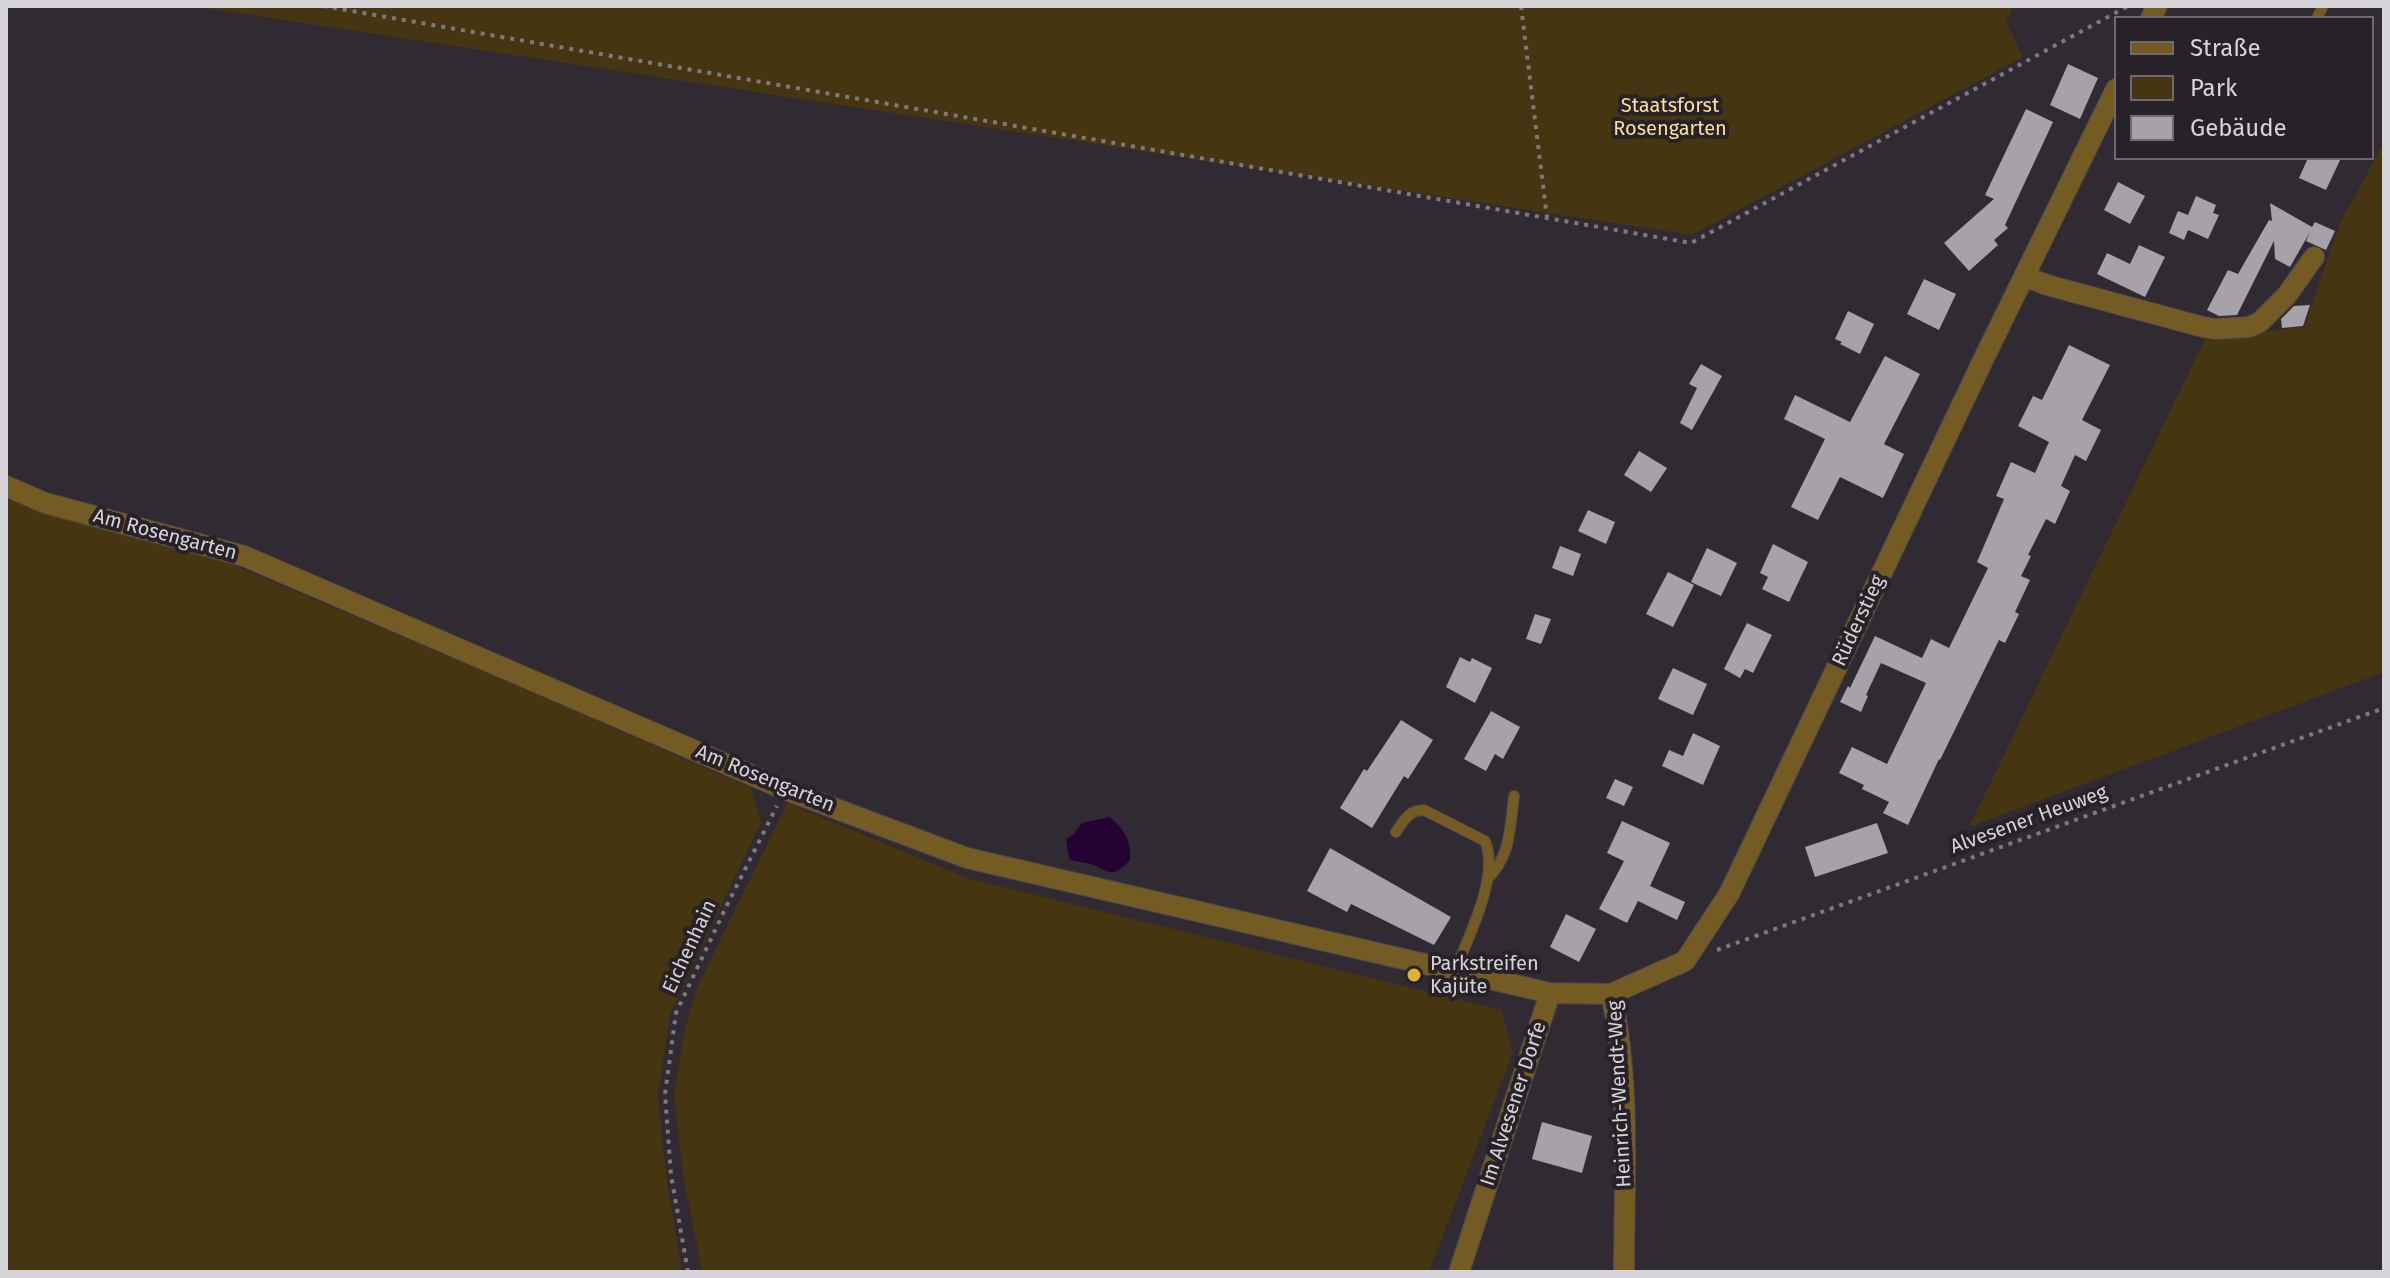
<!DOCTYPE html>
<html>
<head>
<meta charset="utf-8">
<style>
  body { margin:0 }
  #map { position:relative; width:2390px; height:1278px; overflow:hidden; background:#302b32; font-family:"Fira Sans",sans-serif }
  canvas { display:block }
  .frame { position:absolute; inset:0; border:8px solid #d7d4d9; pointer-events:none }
  .legend { position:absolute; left:2114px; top:16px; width:260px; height:144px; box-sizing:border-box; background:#262228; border:2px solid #6d696f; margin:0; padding:10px 14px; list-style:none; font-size:24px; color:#d7d4d9 }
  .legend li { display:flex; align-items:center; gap:16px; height:40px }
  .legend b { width:40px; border:2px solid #6d696f }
</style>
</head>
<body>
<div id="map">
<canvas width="2390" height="1278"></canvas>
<div class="frame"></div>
<ul class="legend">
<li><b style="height:10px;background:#735b23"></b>Straße</li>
<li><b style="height:22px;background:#453511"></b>Park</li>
<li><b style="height:22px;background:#a7a2aa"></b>Gebäude</li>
</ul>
</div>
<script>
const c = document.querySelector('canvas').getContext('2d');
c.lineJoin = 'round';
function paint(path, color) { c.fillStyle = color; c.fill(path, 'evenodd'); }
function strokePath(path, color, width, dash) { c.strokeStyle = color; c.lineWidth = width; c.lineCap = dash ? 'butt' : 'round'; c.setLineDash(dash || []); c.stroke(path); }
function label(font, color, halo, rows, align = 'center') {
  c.font = font + ' "Fira Sans",sans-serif'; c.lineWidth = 8; c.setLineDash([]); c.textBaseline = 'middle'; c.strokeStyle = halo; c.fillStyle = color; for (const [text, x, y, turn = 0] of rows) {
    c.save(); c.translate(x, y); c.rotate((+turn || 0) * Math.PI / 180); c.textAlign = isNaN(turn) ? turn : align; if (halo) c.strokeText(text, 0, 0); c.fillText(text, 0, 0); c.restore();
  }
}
const green = new Path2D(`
  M192,6H2014L2006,21L2023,57L1692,235Z
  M2384,142V672L1969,827L2205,339L2304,327L2340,223Z
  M6,498L39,512L207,554L514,684L751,788L761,822L670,1014L658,1096L666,1175L682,1272H6Z
  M787,803L967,878L1501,1010L1513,1052L1429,1272H702L682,1169L674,1092L684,1033L696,990Z`);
const water = new Path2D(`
  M1109,817C1125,829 1131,840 1130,860C1109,882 1109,869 1088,863C1081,862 1076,862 1069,859L1066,839L1072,836L1082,823Z`);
const building = new Path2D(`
  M2068,64L2098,78L2080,119L2050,105Z
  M2026,109L2053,122L2005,225L2008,228L1994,240L1998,245L1969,271L1944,243L1994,199L1985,195Z
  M2308,158H2341L2326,190L2299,178Z
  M2118,182L2145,196L2130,224L2104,210Z
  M2196,196L2216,205L2213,213L2219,215L2208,239L2188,230L2184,240L2169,233L2178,211L2188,215Z
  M2270,203L2312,227L2315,222L2335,231L2326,250L2306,241L2310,232L2290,267L2275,259L2274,241L2237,315L2219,316L2207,310L2228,270L2238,274L2269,220L2272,221Z
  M2139,245L2165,257L2145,297L2097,274L2107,253L2130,264Z
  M1924,279L1956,294L1939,330L1907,314Z
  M2310,305L2303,326L2282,328L2281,319L2294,306Z
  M1848,311L1874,324L1860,354L1840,344L1842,342L1835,339Z
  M2069,345L2110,365L2082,420L2101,430L2086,461L2075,455L2061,486L2070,491L2055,524L2046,519L2028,555L2031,556L2021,576L2030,580L2015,612L2019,614L2005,643L1999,640L1940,760L1939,759L1908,825L1883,813L1889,802L1862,789L1864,785L1839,773L1852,747L1887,764L1926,683L1881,663L1866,695L1868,696L1861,712L1840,702L1848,686L1850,688L1875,636L1922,658L1931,639L1949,648L1988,568L1977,562L2004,499L1996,496L2011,462L2035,473L2049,442L2018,426L2033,396L2042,400Z
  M1885,356L1920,374L1884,444L1904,454L1883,498L1840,477L1818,520L1791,507L1825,439L1784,419L1795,395L1850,422Z
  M1701,364L1722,376L1692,430L1680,423L1697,388L1689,384Z
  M1639,451L1667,468L1651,492L1624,475Z
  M1588,510L1615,522L1606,544L1578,531Z
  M1773,544L1808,562L1789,602L1762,589L1768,577L1760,573Z
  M1560,546L1581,554L1573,576L1552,568Z
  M1707,548L1737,563L1721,596L1691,582Z
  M1668,572L1694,585L1673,627L1646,614Z
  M1535,614L1551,619L1541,644L1526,639Z
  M1747,623L1772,635L1753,673L1745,669L1740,678L1724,669Z
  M1460,657L1470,662L1472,658L1492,668L1475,703L1446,687Z
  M1673,668L1707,684L1693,715L1658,699Z
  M1491,711L1520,727L1503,759L1495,754L1486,771L1464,759Z
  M1401,720L1433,740L1408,779L1404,776L1372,828L1340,808L1364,769L1367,771Z
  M1693,733L1720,746L1703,785L1662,766L1669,750L1683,756Z
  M1615,779L1633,787L1624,806L1606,798Z
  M1622,821L1670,843L1650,886L1685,902L1677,920L1638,901L1627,923L1599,909L1624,861L1607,853Z
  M1877,823L1888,853L1815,877L1805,847Z
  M1330,848L1451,917L1434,945L1351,904L1347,912L1307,891Z
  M1566,914L1596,929L1579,962L1550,947Z
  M1542,1122L1592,1136L1582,1173L1532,1159Z`);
const path = new Path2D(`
  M323,6L1691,243L2128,6
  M1521,6L1547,218
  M1717,950L2384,708
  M688,1272L671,1175L665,1094L676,1013L727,905L777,806`);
const lane = new Path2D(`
  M2317,18L2323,6
  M1396,832C1404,820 1409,810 1424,810L1485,841C1500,877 1468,937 1455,971
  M1487,879C1511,857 1510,826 1514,796`);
const street = new Path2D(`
  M2151,18L2157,6
  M2024,276L2047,285L2203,327L2216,329L2249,327L2260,322L2287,295L2314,257
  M6,486L45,503L244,556L786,790L967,858L1550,993L1611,994L1685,961L1729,894L1985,356L2116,89
  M1611,994C1631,1080 1624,1182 1624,1272
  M1459,1272L1550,993`);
const markers = [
  [1414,975,8,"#e1af34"]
];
const parkNames = [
  ["Staatsforst",1670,106],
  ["Rosengarten",1670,129]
];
const streetNames = [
  ["Am Rosengarten",165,535,15],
  ["Rüderstieg",1859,621,-65],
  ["Am Rosengarten",765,779,22],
  ["Alvesener Heuweg",2029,820,-20],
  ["Eichenhain",690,947,-65],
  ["Heinrich-Wendt-Weg",1620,1094,-93],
  ["Im Alvesener Dorfe",1514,1104,-72]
];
const poiNames = [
  ["Parkstreifen",1430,964],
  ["Kajüte",1430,987]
];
paint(green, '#453511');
paint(water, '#240334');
paint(building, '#a7a2aa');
strokePath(lane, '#4b464d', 12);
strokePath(street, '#4b464d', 22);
strokePath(path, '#7d797f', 4, [4, 6]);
strokePath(lane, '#735b23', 10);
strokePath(street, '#735b23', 20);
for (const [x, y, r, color] of markers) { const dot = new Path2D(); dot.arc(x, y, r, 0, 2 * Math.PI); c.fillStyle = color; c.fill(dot); strokePath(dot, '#262228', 3); }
label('20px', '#fedfa0', '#262228', parkNames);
label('20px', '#d7d4d9', '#262228', streetNames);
label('20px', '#d7d4d9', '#262228', poiNames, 'left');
</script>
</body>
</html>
